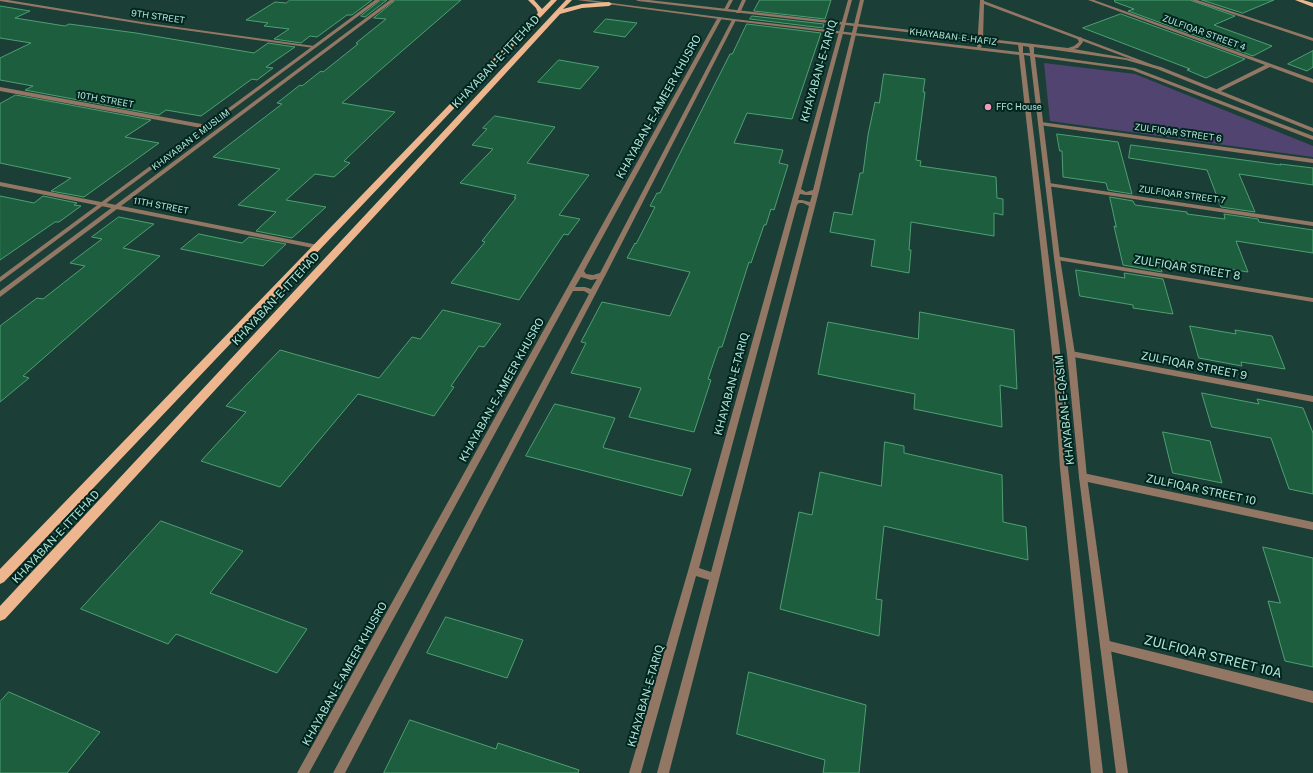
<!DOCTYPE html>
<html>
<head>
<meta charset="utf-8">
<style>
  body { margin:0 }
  canvas { display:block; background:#1b3e36 }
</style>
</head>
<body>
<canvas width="1313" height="773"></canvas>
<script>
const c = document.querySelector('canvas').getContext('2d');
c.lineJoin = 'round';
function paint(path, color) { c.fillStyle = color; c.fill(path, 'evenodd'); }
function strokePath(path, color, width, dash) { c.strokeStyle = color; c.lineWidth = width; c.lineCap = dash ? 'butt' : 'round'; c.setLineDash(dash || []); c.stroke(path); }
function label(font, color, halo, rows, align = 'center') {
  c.font = font + ' "Public Sans",sans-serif'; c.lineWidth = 4; c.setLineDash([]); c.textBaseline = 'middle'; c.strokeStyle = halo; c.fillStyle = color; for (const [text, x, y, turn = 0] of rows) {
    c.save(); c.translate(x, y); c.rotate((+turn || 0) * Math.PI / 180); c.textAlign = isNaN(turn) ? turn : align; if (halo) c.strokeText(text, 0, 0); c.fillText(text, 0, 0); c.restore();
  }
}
const green = new Path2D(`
  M1044,63L1135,74L1313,146V157L1050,121Z`);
const building = new Path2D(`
  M290,0H372L352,15H347L317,37L310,36L301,43L274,39L289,29L264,26L268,23L246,20L275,2L286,3Z
  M381,0H387L365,17L361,16Z
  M396,0H461L342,103L395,112L344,161L350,163L334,177L315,174L286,200L326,207L292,238L256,231L276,212L238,205L280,169L213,157L282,104L277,103L300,85L302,86L321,71L323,72L358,44L356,43L386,19L374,18Z
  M760,0H831L825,19L754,11Z
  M1115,0H1190L1235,16L1214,25L1272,46L1253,56L1128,11L1134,9L1115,2Z
  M1202,0H1274L1243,13Z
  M0,6L30,11L15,18L65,26L69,24L136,33L254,53L268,43L295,47L266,67L273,68L257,80L252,79L201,116L166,110L159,115L25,90L33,86L0,80V58L31,43L0,38Z
  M1121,14L1245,59L1206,78L1187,70L1190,69L1083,28Z
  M752,16L824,24L823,28L750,19Z
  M606,19L637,23L625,37L594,32Z
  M747,24L821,33L792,119L747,113L734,143L783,150L779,163L788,165L774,210L771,209L766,225H764L751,263L749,262L722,347H719L708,379L711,380L694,432L629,417L641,388L571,373L586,343L581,342L602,302L670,316L690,272L627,258L635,243L636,244L655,207L650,206L657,193H660L730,54H732Z
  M1313,51V67L1307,71L1288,64Z
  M559,60L599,67L580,89L538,82Z
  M884,74L925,79L923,92H925L916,160L921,161L920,166L996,177L997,198L1003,199V215L994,213V236L911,222L909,250H911L909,273L871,266L875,240L830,232L834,212L852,215L860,173H863L868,135L875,102L879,103Z
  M16,95L151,120L125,137L159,143L84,197L51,191L71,178L0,163V104Z
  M495,116L555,127L527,163L589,175L559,215L580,219L568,235L564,234L519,300L451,283L485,242L482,241L516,198H514L516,195L460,183L493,149L472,145L487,129L483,128Z
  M1057,134L1118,142L1132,194L1108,190L1106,183L1063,177L1062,151H1060Z
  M1131,145L1281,165L1280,164L1313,168V185L1239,174L1255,212L1221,207L1207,170L1129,158Z
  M0,196L34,203L43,196L77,203L74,205L81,206L59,222H55L0,260Z
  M1110,197L1133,201L1135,205L1187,212V214L1225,219L1224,214L1258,219L1259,222L1313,230V253L1236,241L1248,272L1158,258L1162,272L1123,265L1114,226L1116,227Z
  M119,217L154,224L123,248L160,256L23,376L29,378L0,402V326L37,298L43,299L85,266L70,263L102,239L92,237Z
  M199,234L242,243L249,237L286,244L263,266L181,249Z
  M1076,270L1125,278L1124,273L1163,279L1173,314L1133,308V305L1080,296Z
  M443,310L501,324L484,347L479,346L451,386L454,387L434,416L358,394L280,487L201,461L246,412L226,406L280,350L379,378L412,337L420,339Z
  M920,312L1014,330L1017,389L1000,385L1002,427L914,409L915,394L818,374L828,322L918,339Z
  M1190,326L1236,334L1235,330L1272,336L1285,369L1241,362L1242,366L1199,358Z
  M1202,393L1259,404L1257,399L1303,408L1313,433V494L1289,489L1271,438L1212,427Z
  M555,404L615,418L603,447L604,448L691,469L682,496L526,456Z
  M1163,432L1210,441L1222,483L1173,473Z
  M885,442L904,446V453L1002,475L1003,522L1026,527L1028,560L884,526L876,599L882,600L879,636L780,609L799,512L812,515L820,472L881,486Z
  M161,521L243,551L210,593L307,629L277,673L176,634L168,644L81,609Z
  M1263,547L1313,558V667L1285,661L1268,601L1280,603Z
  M446,617L523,640L507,678L427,653Z
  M749,672L866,705L859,773H823L825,760L737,734Z
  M9,692L100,732L67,773H0V702Z
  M410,720L496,749L498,743L579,770L578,773H384Z`);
const minor = new Path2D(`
  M0,0H8L148,23L314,46L316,47L314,48L148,25L0,1Z
  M729,0H733L727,11H723Z
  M742,0H746L740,13H736Z
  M848,0H852L801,189L806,192L813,190L860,0H864L819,191L669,773H657L709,580L696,576L641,773H629L688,571ZM800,194L806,195H812L810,202L802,200H798ZM799,203H803L809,206L711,572L699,568L797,205Z
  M980,0H984V1L1156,66L1152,67L984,4L983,40L981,48L977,49Z
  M1088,0H1094L1313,79V83L1270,67L1219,92H1215V90L1265,65Z
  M1191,0H1197L1313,38V41Z
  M718,17L722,18L584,271L586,274L593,275L600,273L732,20L734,19L736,20L606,274L345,773H333L589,294L584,291H573L309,773H297ZM581,277L591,280L597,279L591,289L585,287H575Z
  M0,87L207,125L210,127L207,129L0,91Z
  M1041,122L1313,159V163L1039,125L1038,124Z
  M0,182L318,245L321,247L318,249L0,186Z
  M1049,183L1313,222V226L1047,186L1046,185Z
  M1055,256L1313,298V302L1057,260H1055Z
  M1071,351L1313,396V402L1068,356L1067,354L1068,352Z
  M1083,473L1313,522V530L1083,481L1080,480L1079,477L1080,474Z
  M1105,640L1313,691V703L1105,650L1101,649L1100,645L1101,641Z`);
const tertiary = new Path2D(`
  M375,0H380L0,282V277Z
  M390,0H395L0,297V291Z
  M577,0H589L734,19L1019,52L1018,45L638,1L636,0H649L1068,48L1074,46L1079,42L1077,38L1079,37H1081L1083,42L1078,48L1074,49L1126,58L1161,67L1313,128V132L1311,131L1157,69L1126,60L1034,47V54L1135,68L1313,136V140L1132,70L1035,57L1060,258L1075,354L1087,477L1128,773H1116L1079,477L1067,354L1054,258L1030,56L1024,55L1060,351L1068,468L1103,773H1091L1060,468L1052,351L1019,55L734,21ZM1023,46L1029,47L1030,53H1023Z`);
const primary = new Path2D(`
  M528,0H534L542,9L551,0H557L4,582L0,584V569L538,13L536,8Z
  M566,0H572L563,9L582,4L609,2L612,4L609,6L582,8L560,14L5,619L0,621V606Z
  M1295,0H1303L1313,3V7Z`);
const markers = [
  [988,107,4,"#ef9ab8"]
];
const farStreetnames = [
  ["9TH STREET",158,17,8],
  ["ZULFIQAR STREET 4",1204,33,20],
  ["KHAYABAN-E-HAFIZ",953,37,7],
  ["10TH STREET",105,100,10],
  ["ZULFIQAR STREET 6",1178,133,8],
  ["KHAYABAN E MUSLIM",191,140,-37],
  ["ZULFIQAR STREET 7",1182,195,8],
  ["11TH STREET",161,206,11]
];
const farPoinames = [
  ["FFC House",996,107]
];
const streetNames = [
  ["KHAYABAN-E-ITTEHAD",496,62,-47],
  ["KHAYABAN-E-TARIQ",819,71,-74],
  ["KHAYABAN-E-AMEER KHUSRO",659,107,-61],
  ["ZULFIQAR STREET 8",1187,268,9],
  ["KHAYABAN-E-ITTEHAD",276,299,-47],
  ["ZULFIQAR STREET 9",1194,366,11],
  ["KHAYABAN-E-TARIQ",732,384,-75],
  ["KHAYABAN-E-AMEER KHUSRO",502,390,-61],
  ["KHAYABAN-E-QASIM",1065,410,-96],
  ["ZULFIQAR STREET 10",1201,490,12],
  ["KHAYABAN-E-ITTEHAD",56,537,-47],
  ["KHAYABAN-E-AMEER KHUSRO",345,674,-61],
  ["KHAYABAN-E-TARIQ",646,696,-74]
];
const nearStreetnames = [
  ["ZULFIQAR STREET 10A",1213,657,14]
];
paint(green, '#524471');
paint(building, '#1c5e3d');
strokePath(building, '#4da073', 1);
paint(minor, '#927764');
paint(tertiary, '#927764');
paint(primary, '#edb68e');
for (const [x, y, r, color] of markers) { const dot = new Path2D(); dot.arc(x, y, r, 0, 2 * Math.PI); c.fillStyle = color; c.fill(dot); strokePath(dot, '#00241e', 1.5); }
label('9px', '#b2e4d7', '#00241e', farStreetnames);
label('9px', '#b2e4d7', '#00241e', farPoinames, 'left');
label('11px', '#b2e4d7', '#00241e', streetNames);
label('13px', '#b2e4d7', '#00241e', nearStreetnames);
</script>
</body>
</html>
